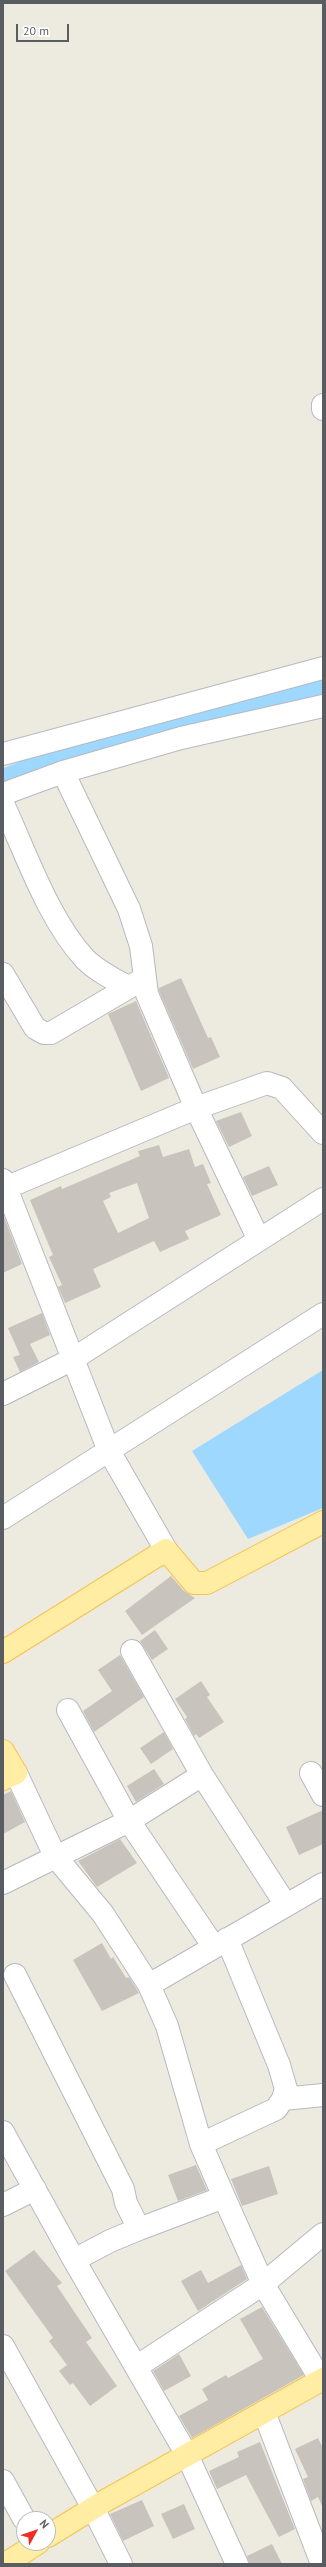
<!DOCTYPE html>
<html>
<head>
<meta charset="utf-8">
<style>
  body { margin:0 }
  #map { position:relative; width:326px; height:2567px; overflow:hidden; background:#edeae0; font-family:"PT Sans",sans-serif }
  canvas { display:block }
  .frame { position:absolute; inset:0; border:4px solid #595d62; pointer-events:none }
  .north { position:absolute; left:16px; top:2511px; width:40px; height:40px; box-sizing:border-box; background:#fff; border:1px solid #bdbec0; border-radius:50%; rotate:50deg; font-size:11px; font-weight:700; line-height:16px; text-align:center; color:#595d62 }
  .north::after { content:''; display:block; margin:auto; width:14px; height:18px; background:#ef2d24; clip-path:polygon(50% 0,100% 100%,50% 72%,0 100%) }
  .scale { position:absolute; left:16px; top:24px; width:53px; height:18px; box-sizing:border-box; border:2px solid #595d62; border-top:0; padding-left:5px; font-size:12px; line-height:14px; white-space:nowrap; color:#595d62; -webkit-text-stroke:3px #fff; paint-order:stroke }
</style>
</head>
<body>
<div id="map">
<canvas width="326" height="2567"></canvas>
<div class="frame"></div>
<div class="north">N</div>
<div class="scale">20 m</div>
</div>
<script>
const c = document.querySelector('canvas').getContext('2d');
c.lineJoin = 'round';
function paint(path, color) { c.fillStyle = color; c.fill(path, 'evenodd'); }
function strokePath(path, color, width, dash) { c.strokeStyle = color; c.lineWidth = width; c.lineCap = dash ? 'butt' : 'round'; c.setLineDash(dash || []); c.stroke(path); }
const water = new Path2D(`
  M323,1370V1508L248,1539L192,1451Z`);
const canal = new Path2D(`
  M3,778L77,749L323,686`);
const building = new Path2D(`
  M181,978L208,1038L211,1037L220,1057L193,1069L159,991V988Z
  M136,1001L169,1078L141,1091L108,1014Z
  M241,1112L252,1136L229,1147L216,1121Z
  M159,1145L163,1157L189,1149L195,1167L203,1164L211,1183L207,1184L221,1215L185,1231L189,1239L160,1252L154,1241L93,1269L101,1287L65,1303L58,1287L62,1285L49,1257L53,1255L30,1200L61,1186L62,1189L140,1156L138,1151ZM137,1183L149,1218L118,1233L103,1201L111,1197L109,1193Z
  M269,1166L278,1185L252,1196L243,1177Z
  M3,1214L22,1264L3,1273Z
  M42,1313L50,1335L30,1344L39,1362L20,1372L13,1357L20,1355L8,1328Z
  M171,1576L184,1591L195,1598L142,1635L125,1611Z
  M155,1630L168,1649L152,1660L140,1641Z
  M120,1655L144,1697L94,1732L83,1711L112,1691L98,1670Z
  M201,1681L210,1695L207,1697L224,1722L199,1738L196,1734L194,1736L185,1719L187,1717L175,1699Z
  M164,1732L173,1749L151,1764L140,1748Z
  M154,1769L164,1784L136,1802L127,1786Z
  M11,1791L25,1822L3,1834V1795Z
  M323,1810V1844L299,1855L286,1827Z
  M120,1839L137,1863L97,1887L78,1861Z
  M102,1943L111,1959L113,1957L126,1978L129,1977L139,1993L102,2011L73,1960Z
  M196,2165L207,2190L178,2201L168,2175Z
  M269,2166L278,2194L242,2206L231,2179Z
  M34,2250L62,2283L57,2286L92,2338L86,2342L117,2386L90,2406L73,2383L70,2385L59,2371L67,2365L49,2341L53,2338L5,2271Z
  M241,2265L247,2279L198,2311L181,2281L201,2270L208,2283Z
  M262,2307L304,2375L192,2438L179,2416L208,2400L202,2389L226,2375L228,2378L263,2359L240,2319Z
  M179,2354L191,2376L164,2391L153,2371Z
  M318,2438L323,2448V2508L318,2497L311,2501L303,2479L308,2477L295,2449Z
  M260,2442L295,2529L279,2537L246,2475L217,2489L209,2471L239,2457L237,2452Z
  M142,2500L154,2526L123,2541L110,2514Z
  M184,2504L195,2529L173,2539L161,2514Z
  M272,2544L282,2564H249L247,2556Z`);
const minor = new Path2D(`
  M323,405V409
  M3,754L323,668
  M63,772L129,909L141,946L147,994L196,1108L259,1240L323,1199
  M3,794L63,772L181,738L323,706
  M3,804C26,853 48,919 85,959C97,971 113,979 128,987
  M3,974L35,1028L44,1033H51L138,982
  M3,1180L109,1451L166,1550
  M3,1189L196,1108L267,1083L282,1088L323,1133
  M3,1394L73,1359L259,1240
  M3,1518L323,1314
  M132,1651L202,1775L286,1905
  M68,1710L129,1821L214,1947
  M16,1773L55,1856L103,1914L149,1985L167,2026L201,2144L224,2197L263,2284L321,2380
  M311,1773L323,1795
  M3,1883L129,1821L202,1775
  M15,1975L123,2189L126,2203L139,2229L110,2241L74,2260
  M149,1985L323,1884
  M283,2099L323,2095
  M3,2132L74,2260L187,2455L237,2564
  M201,2144L276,2109L283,2099L286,2089L279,2065L227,1939
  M3,2205L35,2189
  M139,2229L224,2197
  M3,2346L93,2508L121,2564
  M136,2367L263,2284L323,2234
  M264,2412L322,2564
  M3,2481L24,2519`);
const major = new Path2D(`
  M3,1652L166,1550L194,1583H207L323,1522
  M3,1751L16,1773L3,1779
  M48,2536L103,2502L323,2379
  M5,2564L38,2543`);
paint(water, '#9ed8ff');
strokePath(canal, '#9ed8ff', 18);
paint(building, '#c8c4bd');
strokePath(minor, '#b6b9be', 24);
strokePath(major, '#f6c250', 24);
strokePath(minor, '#fff', 22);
strokePath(major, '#ffeda3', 22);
</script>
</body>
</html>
